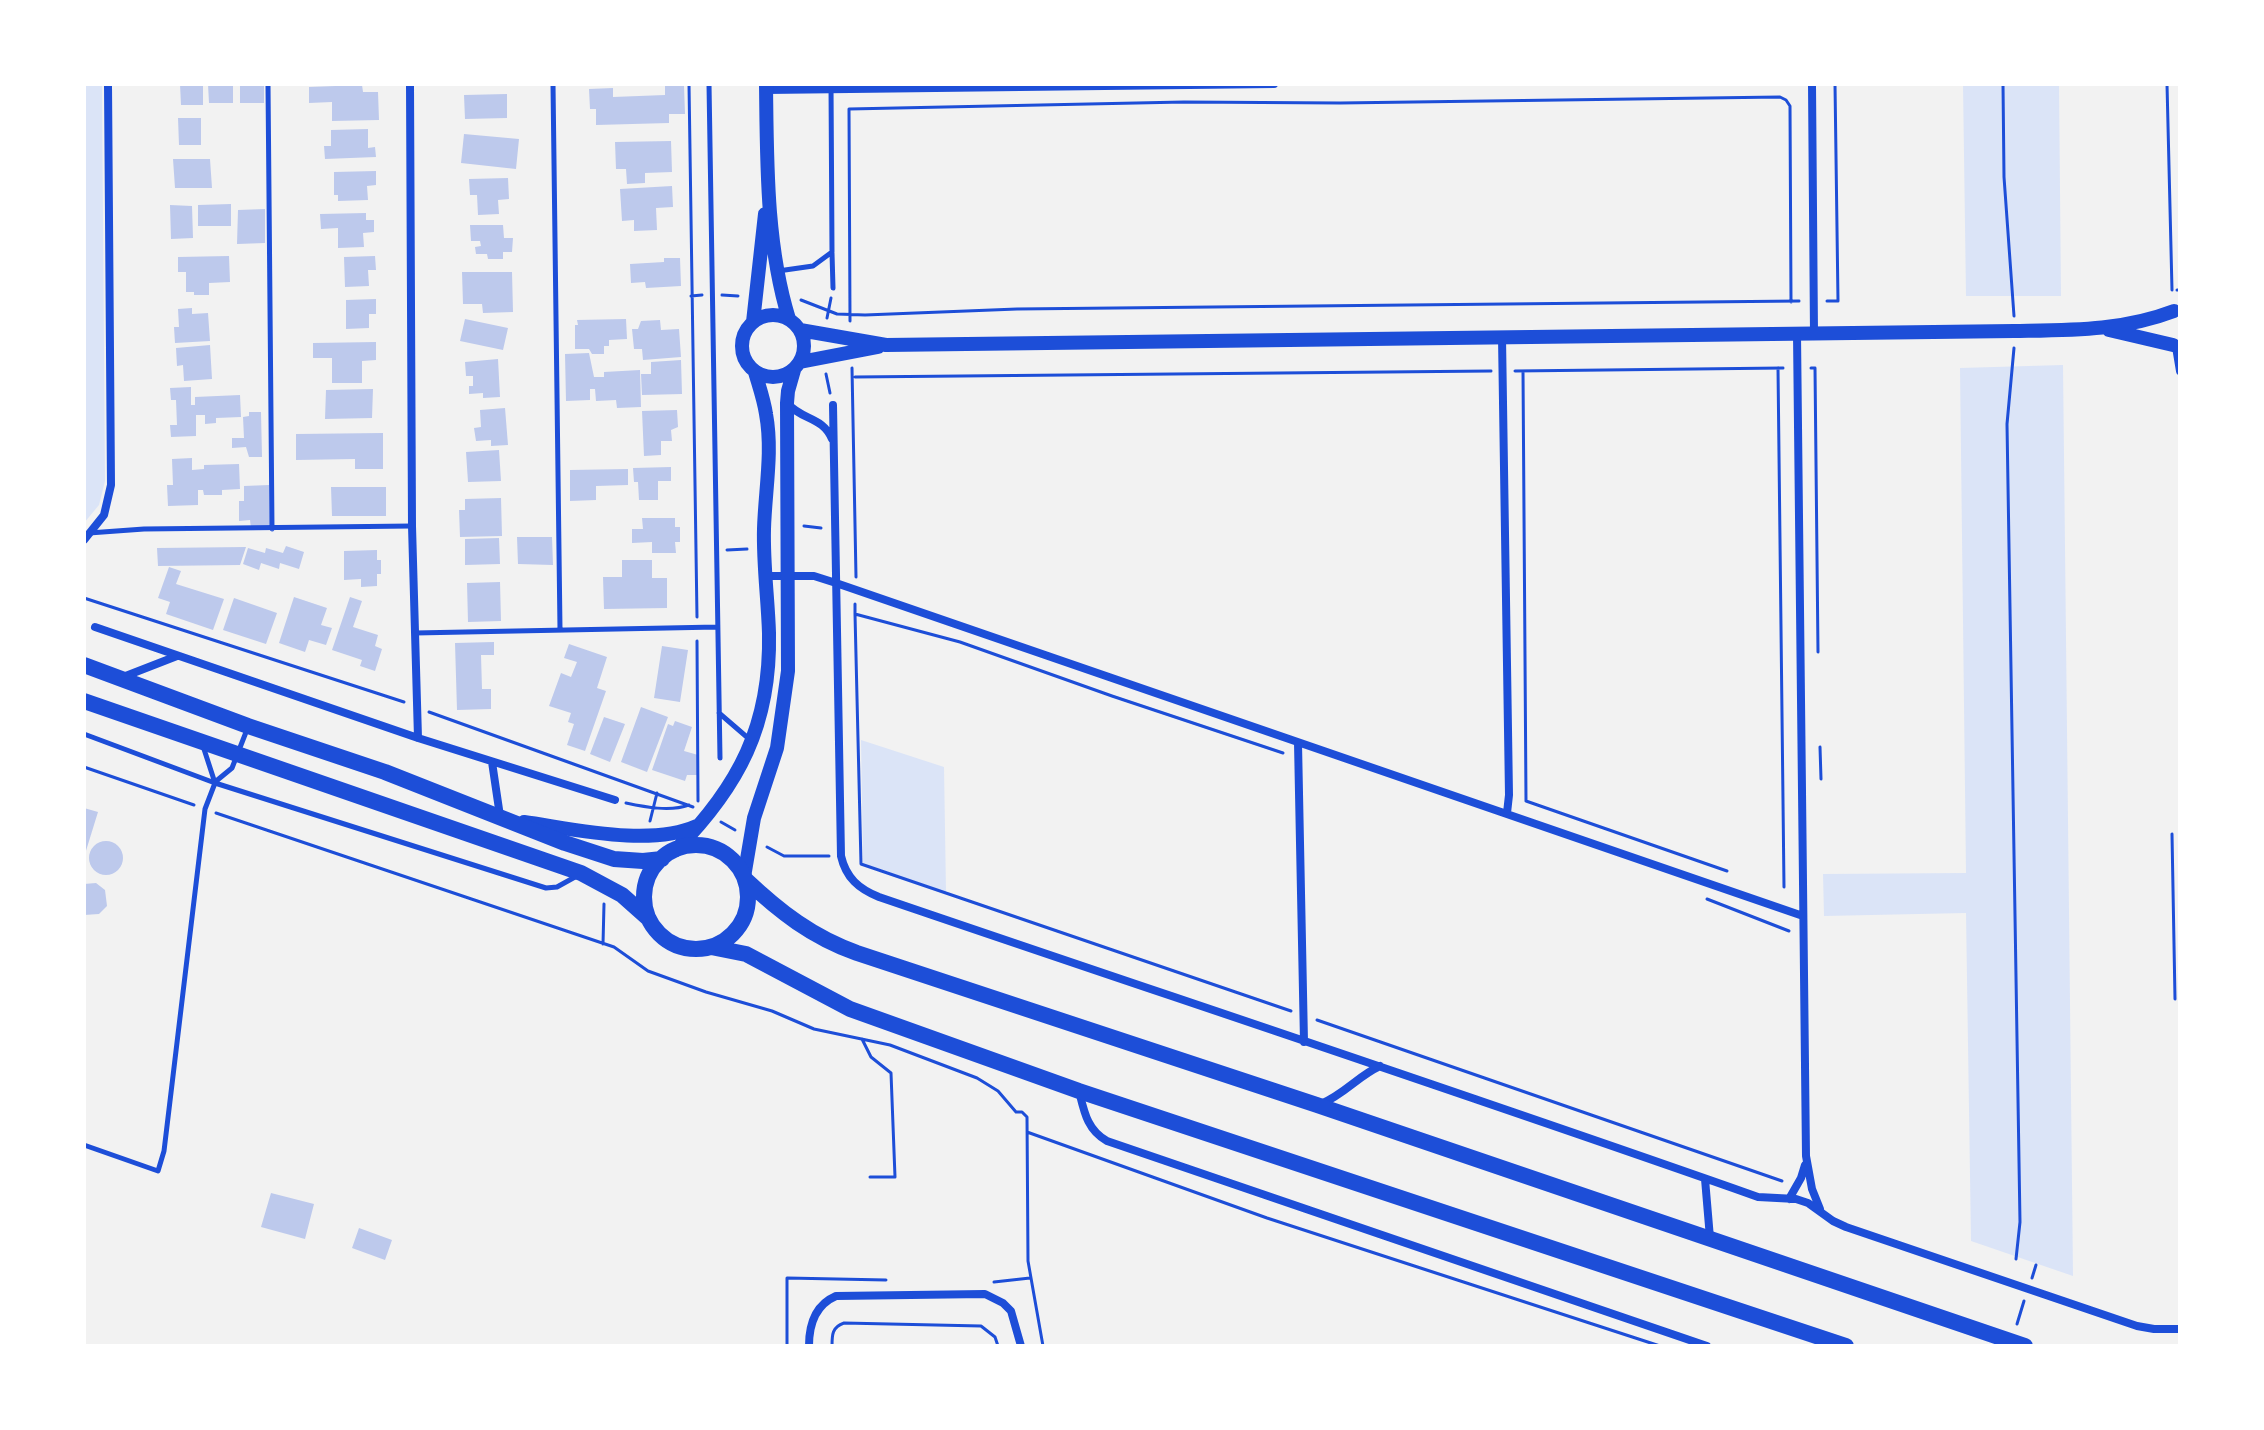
<!DOCTYPE html>
<html>
<head>
<meta charset="utf-8">
<style>
  body { margin:0 }
  #map { position:relative; width:2264px; height:1430px; overflow:hidden; background:#f2f2f2; font-family:"Alegreya Sans",sans-serif }
  canvas { display:block }
  .frame { position:absolute; inset:0; border:86px solid #fff; pointer-events:none }
</style>
</head>
<body>
<div id="map">
<canvas width="2264" height="1430"></canvas>
<div class="frame"></div>
</div>
<script>
const c = document.querySelector('canvas').getContext('2d');
c.lineJoin = 'round';
function paint(path, color) { c.fillStyle = color; c.fill(path, 'evenodd'); }
function strokePath(path, color, width, dash) { c.strokeStyle = color; c.lineWidth = width; c.lineCap = dash ? 'butt' : 'round'; c.setLineDash(dash || []); c.stroke(path); }
const green = new Path2D(`
  M84,84H102L105,481L99,505L84,523Z
  M1963,84H2059L2061,296H1966Z
  M2063,365L2073,1276L1971,1241L1966,913L1824,916L1823,874L1966,873L1960,368Z
  M861,740L944,767L946,892L863,863Z`);
const building = new Path2D(`
  M180,84H203V105H181Z
  M208,84H233V103H209Z
  M240,84H264V103H240Z
  M362,85L363,92H378L379,120L332,121V102L309,103V87Z
  M665,86H684L685,114H669V123L596,125V109H590L589,89L613,88V97L665,95Z
  M507,94V118L465,119L464,95Z
  M178,118H201V145H179Z
  M368,129V148L375,147L376,157L325,159L324,146H331V130Z
  M464,134L519,139L516,169L461,163Z
  M671,141L672,172L645,173V183L627,184L626,169H616L615,142Z
  M173,159H210L212,188H175Z
  M376,171V185L367,186L368,200L338,201V195H334V172Z
  M508,178L509,199L498,200L499,214L478,215L477,195H470L469,179Z
  M672,186L673,207L656,208L657,230L634,231V220L622,221L620,189Z
  M231,204V226H198V205Z
  M170,205L192,206L193,238L171,239Z
  M265,209V243L237,244L238,210Z
  M366,213V220H374V232L363,233L364,247L338,248V228L321,229L320,214Z
  M470,225H503L504,238H513L512,252H503V259H488L487,254H476L475,247L481,246L480,241H471Z
  M229,256L230,282L209,283V295H194V292H186V272H178V257Z
  M375,256L376,270H368L369,286L345,287L344,257Z
  M664,258H680L681,286L646,288L645,282L631,283L630,264L664,262Z
  M462,272H512L513,312L483,313L482,304H463Z
  M376,299V314H369V328L346,329V300Z
  M192,308V314L208,313L210,341L175,343L174,327H179L178,309Z
  M465,319L508,328L503,350L460,341Z
  M626,319L627,339L609,340V346H604V354H592L589,349H575V325H578L577,320Z
  M660,320L661,330L679,329L681,357L643,360L642,349H634L632,329H638L641,321Z
  M376,342V360L362,361V383H332V358H313V343Z
  M210,345L212,379L184,381L183,365L177,366L176,348Z
  M589,353L594,377H604V372L640,370L641,407L617,408L616,400L596,401L595,389H590V400L566,401L565,354Z
  M498,359L500,397L483,398V393L469,394V386H473V376H466L465,362Z
  M681,360L682,394L642,395L641,374H651V362Z
  M191,387V405H195V397L240,395L241,417L216,418V423L205,424V415H196V436L171,437L170,425H177L176,400H171L170,388Z
  M373,389L372,418L325,419L326,390Z
  M505,408L508,445L491,446V440L476,441L474,428L481,427L480,410Z
  M677,410L678,427L671,430L672,441H661V455L644,456L642,411Z
  M249,412H261L262,457H249L246,447L232,448V438H244L243,417L249,416Z
  M383,433V469H355V459L296,460V434Z
  M499,450L501,481L468,482L466,452Z
  M192,458V470L204,469V465L239,464L240,489L222,490V495H204L203,490H198V505L168,506L167,485H173L172,459Z
  M671,467V481H658V500H639L638,482H634L633,468Z
  M628,469V485L596,486V500L570,501V470Z
  M269,485L270,528H251L250,520L239,521V501H244V486Z
  M331,487H386V516H332Z
  M501,498L502,536L460,537L459,510H465V499Z
  M642,518H675V527H680V542H675L676,553H652V542L632,543V529H643Z
  M517,537H552L553,565L518,564Z
  M499,538L500,564L465,565V539Z
  M286,546L304,552L299,569L280,563L279,569L261,563L259,570L243,564L248,548L265,553L266,548L283,553Z
  M246,547L240,565L158,566L157,548Z
  M377,550V560H381V574H377V586L361,587V579L344,580V551Z
  M622,560H652V578H667V608L604,609L603,577H622Z
  M169,567L181,571L176,584L224,599L213,630L166,614L170,602L158,598Z
  M500,582L501,621L468,622L467,583Z
  M294,597L327,608L321,625L332,628L326,645L309,640L305,652L279,643Z
  M350,597L362,601L353,627L378,635L375,646L382,649L375,671L360,666L362,660L332,650Z
  M234,598L277,613L266,644L223,630Z
  M494,642V655H481L482,689H491V709L457,710L455,643Z
  M569,644L607,657L597,688L606,691L585,751L567,745L574,724L568,722L571,713L549,706L561,673L571,677L577,662L564,658Z
  M662,646L688,650L680,702L654,698Z
  M641,707L668,717L647,772L621,762Z
  M604,717L625,724L610,762L590,754Z
  M675,721L692,727L684,751L698,755V775H687L685,781L652,770L668,724L673,726Z
  M84,808L98,812L85,854H84Z
  M89 858a17 17 0 1 1 34 0a17 17 0 1 1-34 0Z
  M96,883L105,890L107,906L99,914L84,915V884Z
  M271,1193L314,1204L305,1239L261,1227Z
  M359,1228L392,1240L385,1260L352,1248Z`);
const path = new Path2D(`
  M689,84L697,617
  M2003,84L2004,177L2014,316
  M2167,84L2172,290
  M2177,290H2180
  M722,295L738,296
  M691,296L702,295
  M801,300L837,314L865,315L1017,309L1799,301
  M1827,301H1838L1835,84
  M827,318L831,298
  M850,321L849,109L1184,102L1340,103L1780,97L1786,100L1790,106L1791,302
  M2014,348L2007,424L2020,1222L2016,1259
  M852,368L856,577
  M1778,368L1784,887
  M1811,368H1815L1818,652
  M1515,371L1783,368
  M1523,371L1526,801
  M826,374L830,393
  M855,377L1491,371
  M804,526L821,528
  M727,550L747,549
  M84,598L404,702
  M855,604V614L960,642L1112,696L1283,753
  M855,614L861,864L1291,1011
  M697,641L698,801
  M429,712L693,807
  M1820,747L1821,779
  M84,767L194,805
  M1526,801L1727,871
  M626,803C645,807 670,812 689,805
  M216,813L614,947L648,971L706,992L772,1011L814,1029L890,1045L977,1078L998,1091L1016,1112H1022L1027,1117L1028,1261L1043,1346
  M650,821L657,793
  M721,822L735,830
  M2172,834L2175,999
  M767,847L784,856H829
  M1707,899L1789,931
  M603,944L604,904
  M1317,1020L1782,1181
  M862,1039L871,1057L891,1073L895,1177H870
  M1027,1132L1267,1218L1660,1346
  M2032,1278L2036,1265
  M994,1282L1030,1278
  M2017,1324L2024,1301
  M787,1346V1278L886,1280
  M832,1346C832,1335 832,1327 844,1323L981,1326L995,1337L998,1346`);
const service = new Path2D(`
  M268,84L272,529
  M553,84L560,629
  M709,84L720,758
  M832,253L833,288
  M778,271L813,266L832,252L831,84
  M89,533L144,529L412,526
  M415,633L717,627
  M719,713L748,738
  M84,734L215,783L546,888L557,887L575,877
  M215,782L232,768L248,727
  M84,1145L158,1171L164,1151L205,809L215,783L203,746`);
const minor = new Path2D(`
  M410,84L412,526L418,738
  M1812,84L1814,334
  M766,90L1274,84
  M1797,334L1806,1156L1812,1189L1820,1209
  M1502,337L1509,795L1507,813
  M2176,347L2180,371
  M788,404C802,420 823,417 832,439
  M833,405L841,856C846,878 859,889 879,897C1172,997 1466,1094 1758,1197L1796,1199L1808,1203L1833,1221L1846,1227L2137,1326L2154,1329H2180
  M84,540L104,515L111,485L108,84
  M766,576H814L836,583L1803,916
  M95,627L418,738L615,800
  M123,677L177,656
  M1298,743L1304,1042
  M492,762L500,816
  M1079,1091C1084,1111 1087,1130 1107,1141L1707,1346
  M1321,1104C1346,1093 1358,1076 1380,1066
  M1705,1179L1710,1238
  M1789,1199L1801,1178L1805,1165
  M809,1346C809,1324 815,1305 836,1296L985,1294L1003,1303L1011,1311L1021,1346`);
const tertiary = new Path2D(`
  M766,84C767,161 766,245 789,319
  M742 346a31 31 0 1 1 62 0a31 31 0 1 1-62 0Z
  M753,322L765,214
  M800,330L886,345L2014,331C2070,330 2122,331 2174,311
  M2109,330L2173,345
  M800,362L878,347
  M524,822C574,829 650,847 697,826
  M676,850C739,786 771,725 769,633C768,599 763,564 764,529C765,491 773,452 766,414C764,400 759,386 755,372
  M744,877L754,818L777,748L788,671L787,403L788,391L794,370`);
const secondary = new Path2D(`
  M84,665L248,726L385,772L565,843L614,859L643,861L662,859
  M84,701L581,873L622,895L649,919
  M644 897a52 52 0 1 1 104 0a52 52 0 1 1-104 0Z
  M745,879C780,912 812,937 857,953L1317,1105L2025,1346
  M711,947L746,954L850,1009L1079,1091L1846,1346`);
paint(green, '#dbe4f7');
paint(building, '#bdc9ec');
strokePath(path, '#1d4ed8', 3);
strokePath(service, '#1d4ed8', 5);
strokePath(minor, '#1d4ed8', 8);
strokePath(tertiary, '#1d4ed8', 14);
strokePath(secondary, '#1d4ed8', 16);
</script>
</body>
</html>
